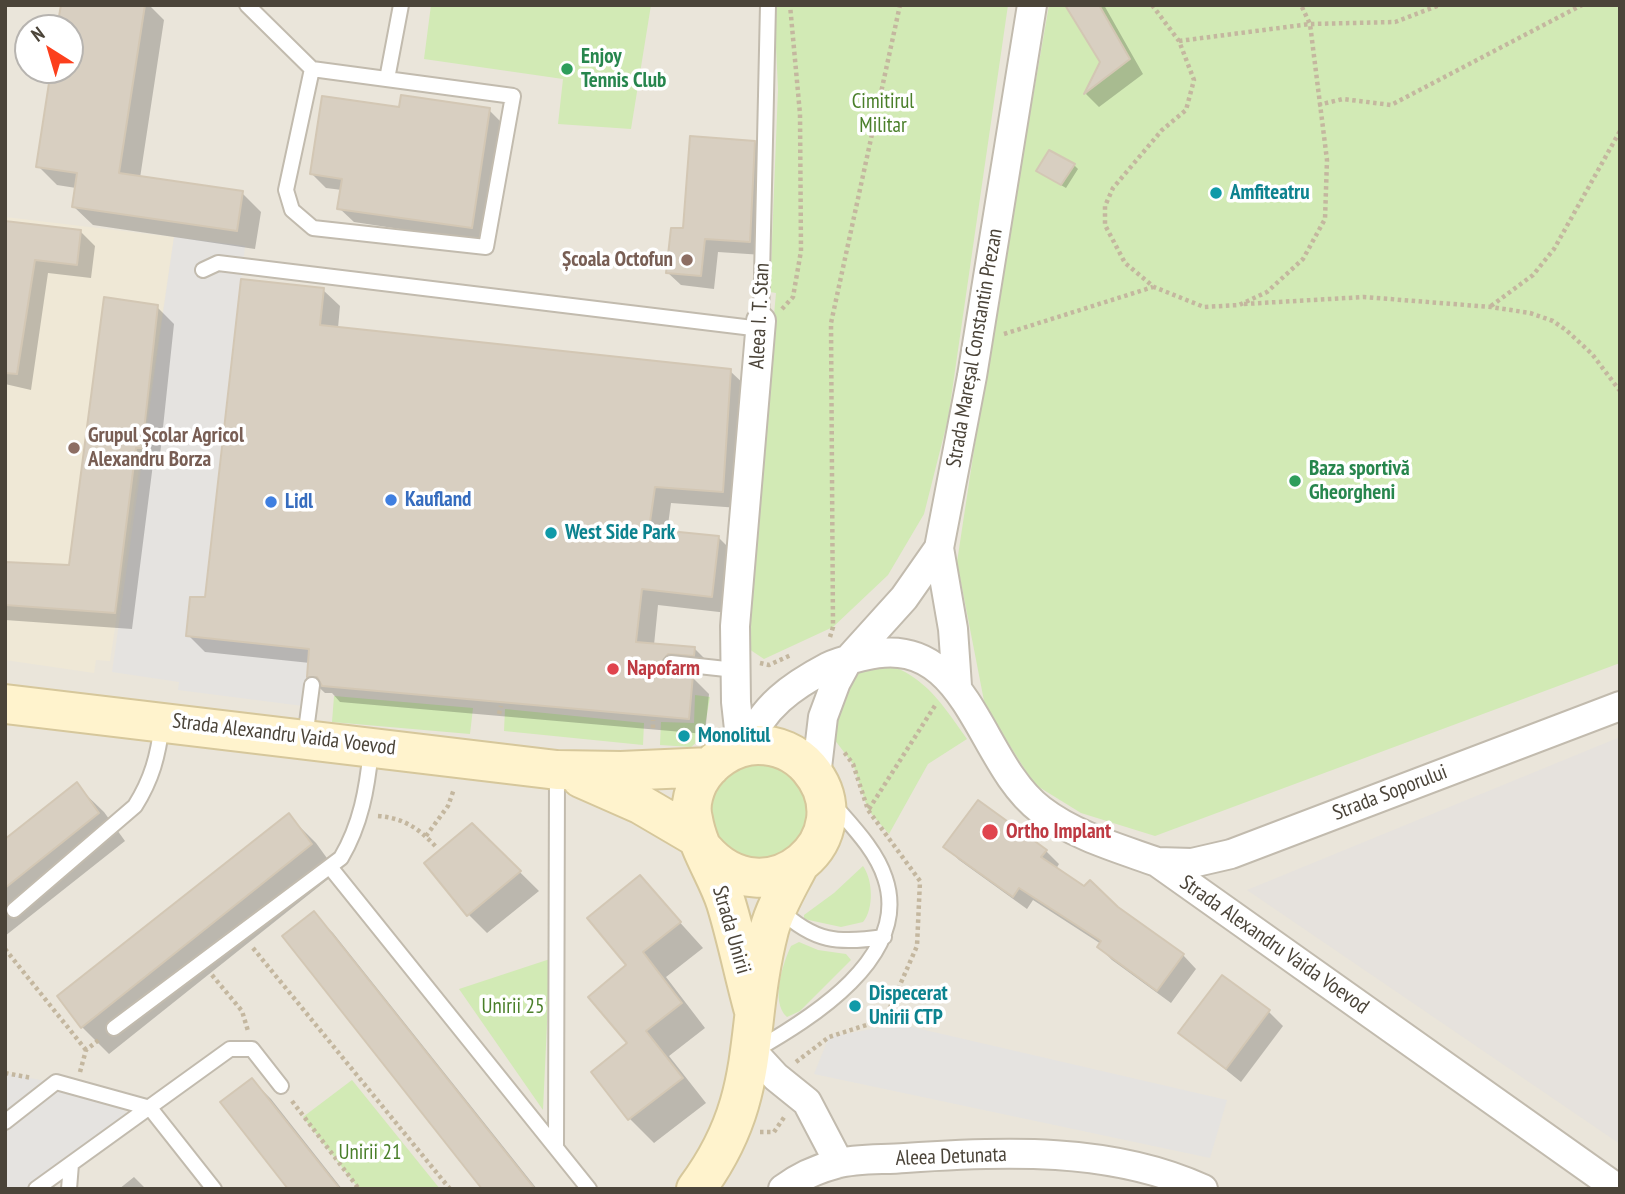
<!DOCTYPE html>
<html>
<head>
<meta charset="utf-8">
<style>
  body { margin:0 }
  #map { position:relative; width:1625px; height:1194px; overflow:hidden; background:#f6f3ec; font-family:"PT Sans Narrow",sans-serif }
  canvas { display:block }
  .frame { position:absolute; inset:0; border:7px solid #4b4439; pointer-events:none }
  .north { position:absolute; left:14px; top:14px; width:70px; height:70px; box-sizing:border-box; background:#fff; border:2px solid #b7b4b0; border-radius:50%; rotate:323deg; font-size:19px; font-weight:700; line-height:28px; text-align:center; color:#4b4439 }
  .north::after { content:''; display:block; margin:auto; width:24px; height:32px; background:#fc3f1d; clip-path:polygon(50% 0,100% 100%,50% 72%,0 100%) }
</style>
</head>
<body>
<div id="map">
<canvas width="1625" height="1194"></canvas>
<div class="frame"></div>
<div class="north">N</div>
</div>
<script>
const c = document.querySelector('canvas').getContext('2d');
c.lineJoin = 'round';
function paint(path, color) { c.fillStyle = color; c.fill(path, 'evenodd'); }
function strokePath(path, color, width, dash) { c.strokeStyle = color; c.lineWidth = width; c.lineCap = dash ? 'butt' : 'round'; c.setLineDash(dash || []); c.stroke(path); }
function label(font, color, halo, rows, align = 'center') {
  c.font = font + ' "PT Sans Narrow",sans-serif'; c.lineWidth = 7; c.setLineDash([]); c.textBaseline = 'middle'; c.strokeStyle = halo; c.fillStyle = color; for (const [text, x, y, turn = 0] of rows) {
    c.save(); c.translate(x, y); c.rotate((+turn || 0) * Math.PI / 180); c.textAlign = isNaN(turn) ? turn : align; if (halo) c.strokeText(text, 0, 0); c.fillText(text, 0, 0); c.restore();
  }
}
const residential = new Path2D(`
  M5,5H1620V1189H5ZM28,28H70V70H28Z`);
const industrial = new Path2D(`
  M1620,737V1144L1247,890Z`);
const education = new Path2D(`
  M5,217L174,237L110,661L96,660L94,673L5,660Z`);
const green = new Path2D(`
  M431,5H651L631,129L558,124L563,79L424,59Z
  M774,5H1008L948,419L924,514L888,575L833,627L764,659L746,647V623L776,293L770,292L778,89Z
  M1049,5H1620V663L1155,836L1081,813L1034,784L985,706L957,562L991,338Z
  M885,663C927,678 942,704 967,739L928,764L889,834L868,810L853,764L831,735L844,686L856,671Z
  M695,695L710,697L703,737L691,747L660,745L661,722L694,723Z
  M334,696L473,708L470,734L332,722Z
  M505,709L644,723L643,745L504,731Z
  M710 811a48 48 0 1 1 96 0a48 48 0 1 1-96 0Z
  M863,866C873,880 874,909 863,922L841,927L804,919V915L834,893Z
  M799,942L818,950L846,954L851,960L800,1011L787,1017C770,1002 783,963 791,946Z
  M550,959L543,1110L459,989Z
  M352,1080L440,1189H359L303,1117Z`);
const parking = new Path2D(`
  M174,237L245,246L205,597H190L186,635L309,649L303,706L178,690L179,682L112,672Z
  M899,1024L1227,1100L1210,1158L814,1074L829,1037Z
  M5,1073L76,1087L141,1119L37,1189H5Z`);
const shadow = new Path2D(`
  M63,5H149L164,20L140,178L242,193L261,212L255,249L93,225L73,206L76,188L57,185L38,166L53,70H70V28H59Z
  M1067,5H1104L1143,74L1099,107L1086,94L1102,62Z
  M401,109L489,110L503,124L485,242L354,222L339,208L342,190L326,188L312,174Z
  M755,142L768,156L763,255L718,252L714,289L681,285L667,272Z
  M1074,165L1078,169L1066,188L1042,174Z
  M5,223L81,232L95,246L91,278L48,273L31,390L5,384Z
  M323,290L340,306L338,328L730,371L747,387L739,508L671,503L667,532L718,537L735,554L728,613L658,605L654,645L694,648L711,665L685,670L681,675L692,677L709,694L705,734L340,702L332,693H325L308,677L310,663L205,652L188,635L207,599Z
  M157,307L174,324L159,465L153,464L132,629L5,620V564L71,567Z
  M76,785L104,812L125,841L5,936V841Z
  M289,816L316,843L337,872L109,1054L82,1027L60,997Z
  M472,825L539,891L487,933L468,914Z
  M946,847L1046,851L1059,864L1056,869L1117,908L1183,955L1196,969L1171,1003L1112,960L1099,947L1101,944L1033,900L1027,909L959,860Z
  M639,877L703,948L666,977L705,1028L669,1056L706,1103L654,1143L630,1119L593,1073L629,1043L628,965Z
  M314,914L333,933L537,1189H485Z
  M1269,1012L1283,1026L1241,1082L1180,1033Z
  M252,1080L271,1099L342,1189H290Z
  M134,1177L146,1189H119Z`);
const building = new Path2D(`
  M61,5H145L119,173L243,191L237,231L72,207L77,173L36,167L51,70H70V28H57Z
  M1065,5H1099L1130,59L1084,94L1100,62Z
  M401,95L490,108L472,228L337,209L342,179L310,174L322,96L399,107Z
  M690,136L755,141L750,242L705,239L701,276L666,273L671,228H683Z
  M1049,150L1075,164L1061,185L1036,171Z
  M5,221L81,230L77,265L35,260L17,374L5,373Z
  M241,279L324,288L320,325L731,369L723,492L655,487L649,529L719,536L712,597L642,589L636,642L695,647L694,656L668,654L661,663L666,671L693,675L689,719L322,686L317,677H307L309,649L186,636L190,597H205Z
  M104,297L158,305L142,448H136L115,613L5,605V562L69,565Z
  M77,782L99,813L5,888V839Z
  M978,800L1047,850L1041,857L1084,886L1090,880L1118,907L1184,954L1157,991L1097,947L1101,941L1019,888L1013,897L943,847Z
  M289,813L312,844L81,1028L57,996Z
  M472,823L521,871L467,916L424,863Z
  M640,875L681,922L643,952L682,1003L646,1031L683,1078L628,1120L591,1072L627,1043L588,997L626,965L587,918Z
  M314,911L535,1189H482L282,936Z
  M1222,975L1270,1010L1226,1069L1178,1033Z
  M252,1078L340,1189H288L220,1102Z`);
const path = new Path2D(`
  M1152,5L1179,41L1194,80L1186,110L1162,130L1113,188L1105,206V225L1125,263L1154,287L1204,307L1239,305L1267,292L1303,259L1325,219L1327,160L1310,24L1301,5
  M1179,41L1310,24L1395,22L1440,5
  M1318,105L1343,99L1391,105L1582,5
  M1244,304L1364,297L1491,307L1530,313L1553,321L1566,330L1592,354L1620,391
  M1491,306L1533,275L1554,249L1620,131
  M782,309L793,297L801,251L800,114L790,5
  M1004,334L1153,287
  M830,637L833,627L831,323L900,5
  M760,663L769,665L791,655
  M499,714L501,706
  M653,728V720
  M869,809L936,704
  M378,816C404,818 420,829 437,848
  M426,836L448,806L454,789
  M253,948L450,1189
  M5,949L86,1050
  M212,975L242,1011L248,1031
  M796,1062L829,1037L885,1019L917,946L920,881L868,810L853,764L844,752
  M80,1072L86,1050L100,1039
  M5,1073L32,1078
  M292,1101L359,1189
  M760,1132H774L785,1116`);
const service = new Path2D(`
  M247,5L312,69L286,190L292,210L313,228L486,247L513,96L312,69
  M387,79L401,5
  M203,270L218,263L761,329
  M761,321L768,5
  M671,663L726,669
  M305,738L312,685
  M330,867L589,1189
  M779,909C814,942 838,944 884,937
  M14,910L135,806C152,779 158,756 162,724
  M114,1028L341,858C361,824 367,789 371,750
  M754,1051C810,1019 912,957 885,878C876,850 852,826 833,804
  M5,1122L56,1082L150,1108L214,1189
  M556,1146L557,773
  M36,1189L230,1049H252L281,1086
  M69,1189L71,1164`);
const minor = new Path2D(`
  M939,548L953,629L957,686
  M747,746C762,707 792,686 828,667C839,661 852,659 864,656C969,629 977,762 1041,810C1075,836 1118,848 1157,862L1618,1189
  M741,747L736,702L735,626L761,321
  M816,776L823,717L836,682L848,660L904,598L939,548L972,376L1032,5
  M1157,862L1192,863L1231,854L1620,706
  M752,1051L776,1077L807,1102L839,1163
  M783,1189C799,1177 817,1169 836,1164C857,1158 883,1160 905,1158C1002,1151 1112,1147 1203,1189`);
const secondary = new Path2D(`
  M5,704L557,770L621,771L710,767
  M581,778L640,804L698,838
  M704,850C767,923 867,836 809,768C796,753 777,745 758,745C733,745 709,762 698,783C693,794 690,808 693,819C698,849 717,875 726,903C737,939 744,975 754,1011
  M696,1189C764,1098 743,1031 769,930C775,908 787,888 798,867`);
const markers = [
  [567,69,7,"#2e9e5b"],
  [1216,193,7,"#0f9aa8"],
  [687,260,7,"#8d6e63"],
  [74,448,7,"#8d6e63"],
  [1295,481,7,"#2e9e5b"],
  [391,500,7,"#3f7fe0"],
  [271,502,7,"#3f7fe0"],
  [551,533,7,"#0f9aa8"],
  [613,669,7,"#e0444e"],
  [684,736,7,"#0f9aa8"],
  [990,832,9,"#e0444e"],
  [855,1006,7,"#0f9aa8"]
];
const leisureNames = [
  ["Enjoy",581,57],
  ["Tennis Club",581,81],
  ["Baza sportivă",1309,469],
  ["Gheorgheni",1309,493]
];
const parkNames = [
  ["Cimitirul",883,102],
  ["Militar",883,126],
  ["Unirii 25",513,1007],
  ["Unirii 21",370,1153]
];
const cultureNames = [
  ["Amfiteatru",1230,193],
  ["West Side Park",565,533],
  ["Monolitul",698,736],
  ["Dispecerat",869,994],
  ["Unirii CTP",869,1018]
];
const educationNames = [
  ["Școala Octofun",673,260],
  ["Grupul Școlar Agricol",88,436,"left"],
  ["Alexandru Borza",88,460,"left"]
];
const streetNames = [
  ["Aleea I. T. Stan",760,316,-87],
  ["Strada Mareșal Constantin Prezan",975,348,-80],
  ["Strada Alexandru Vaida Voevod",284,735,7],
  ["Strada Soporului",1390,793,-21],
  ["Strada Unirii",731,930,74],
  ["Strada Alexandru Vaida Voevod",1274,945,35],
  ["Aleea Detunata",951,1157,-2]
];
const shopNames = [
  ["Kaufland",405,500],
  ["Lidl",285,502]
];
const healthNames = [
  ["Napofarm",627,669],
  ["Ortho Implant",1006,832]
];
paint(residential, '#eae5da');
paint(industrial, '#e6e2dd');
paint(education, '#efe8d6');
paint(green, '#d2eab5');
paint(parking, '#e5e3e0');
paint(shadow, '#0003');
paint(building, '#d8cfc1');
strokePath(building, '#d3c7b4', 2);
strokePath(service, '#c2bbae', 18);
strokePath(minor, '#c2bbae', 32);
strokePath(secondary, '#d6c79b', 42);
strokePath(path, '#c4b79f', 4.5, [3.5, 3.5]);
strokePath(service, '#fff', 14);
strokePath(minor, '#fff', 28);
strokePath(secondary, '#fff3cd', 38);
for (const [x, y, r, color] of markers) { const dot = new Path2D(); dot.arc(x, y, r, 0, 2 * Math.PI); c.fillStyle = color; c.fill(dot); strokePath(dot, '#fff', 2.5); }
label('bold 21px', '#27864d', '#fff', leisureNames, 'left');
label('21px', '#4a7f2a', '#fff', parkNames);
label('bold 21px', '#0d838f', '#fff', cultureNames, 'left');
label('bold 21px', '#785e54', '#fff', educationNames, 'right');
label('21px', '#4b4439', '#fff', streetNames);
label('bold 21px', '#366cbe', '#fff', shopNames, 'left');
label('bold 21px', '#be3a42', '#fff', healthNames, 'left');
</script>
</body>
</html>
